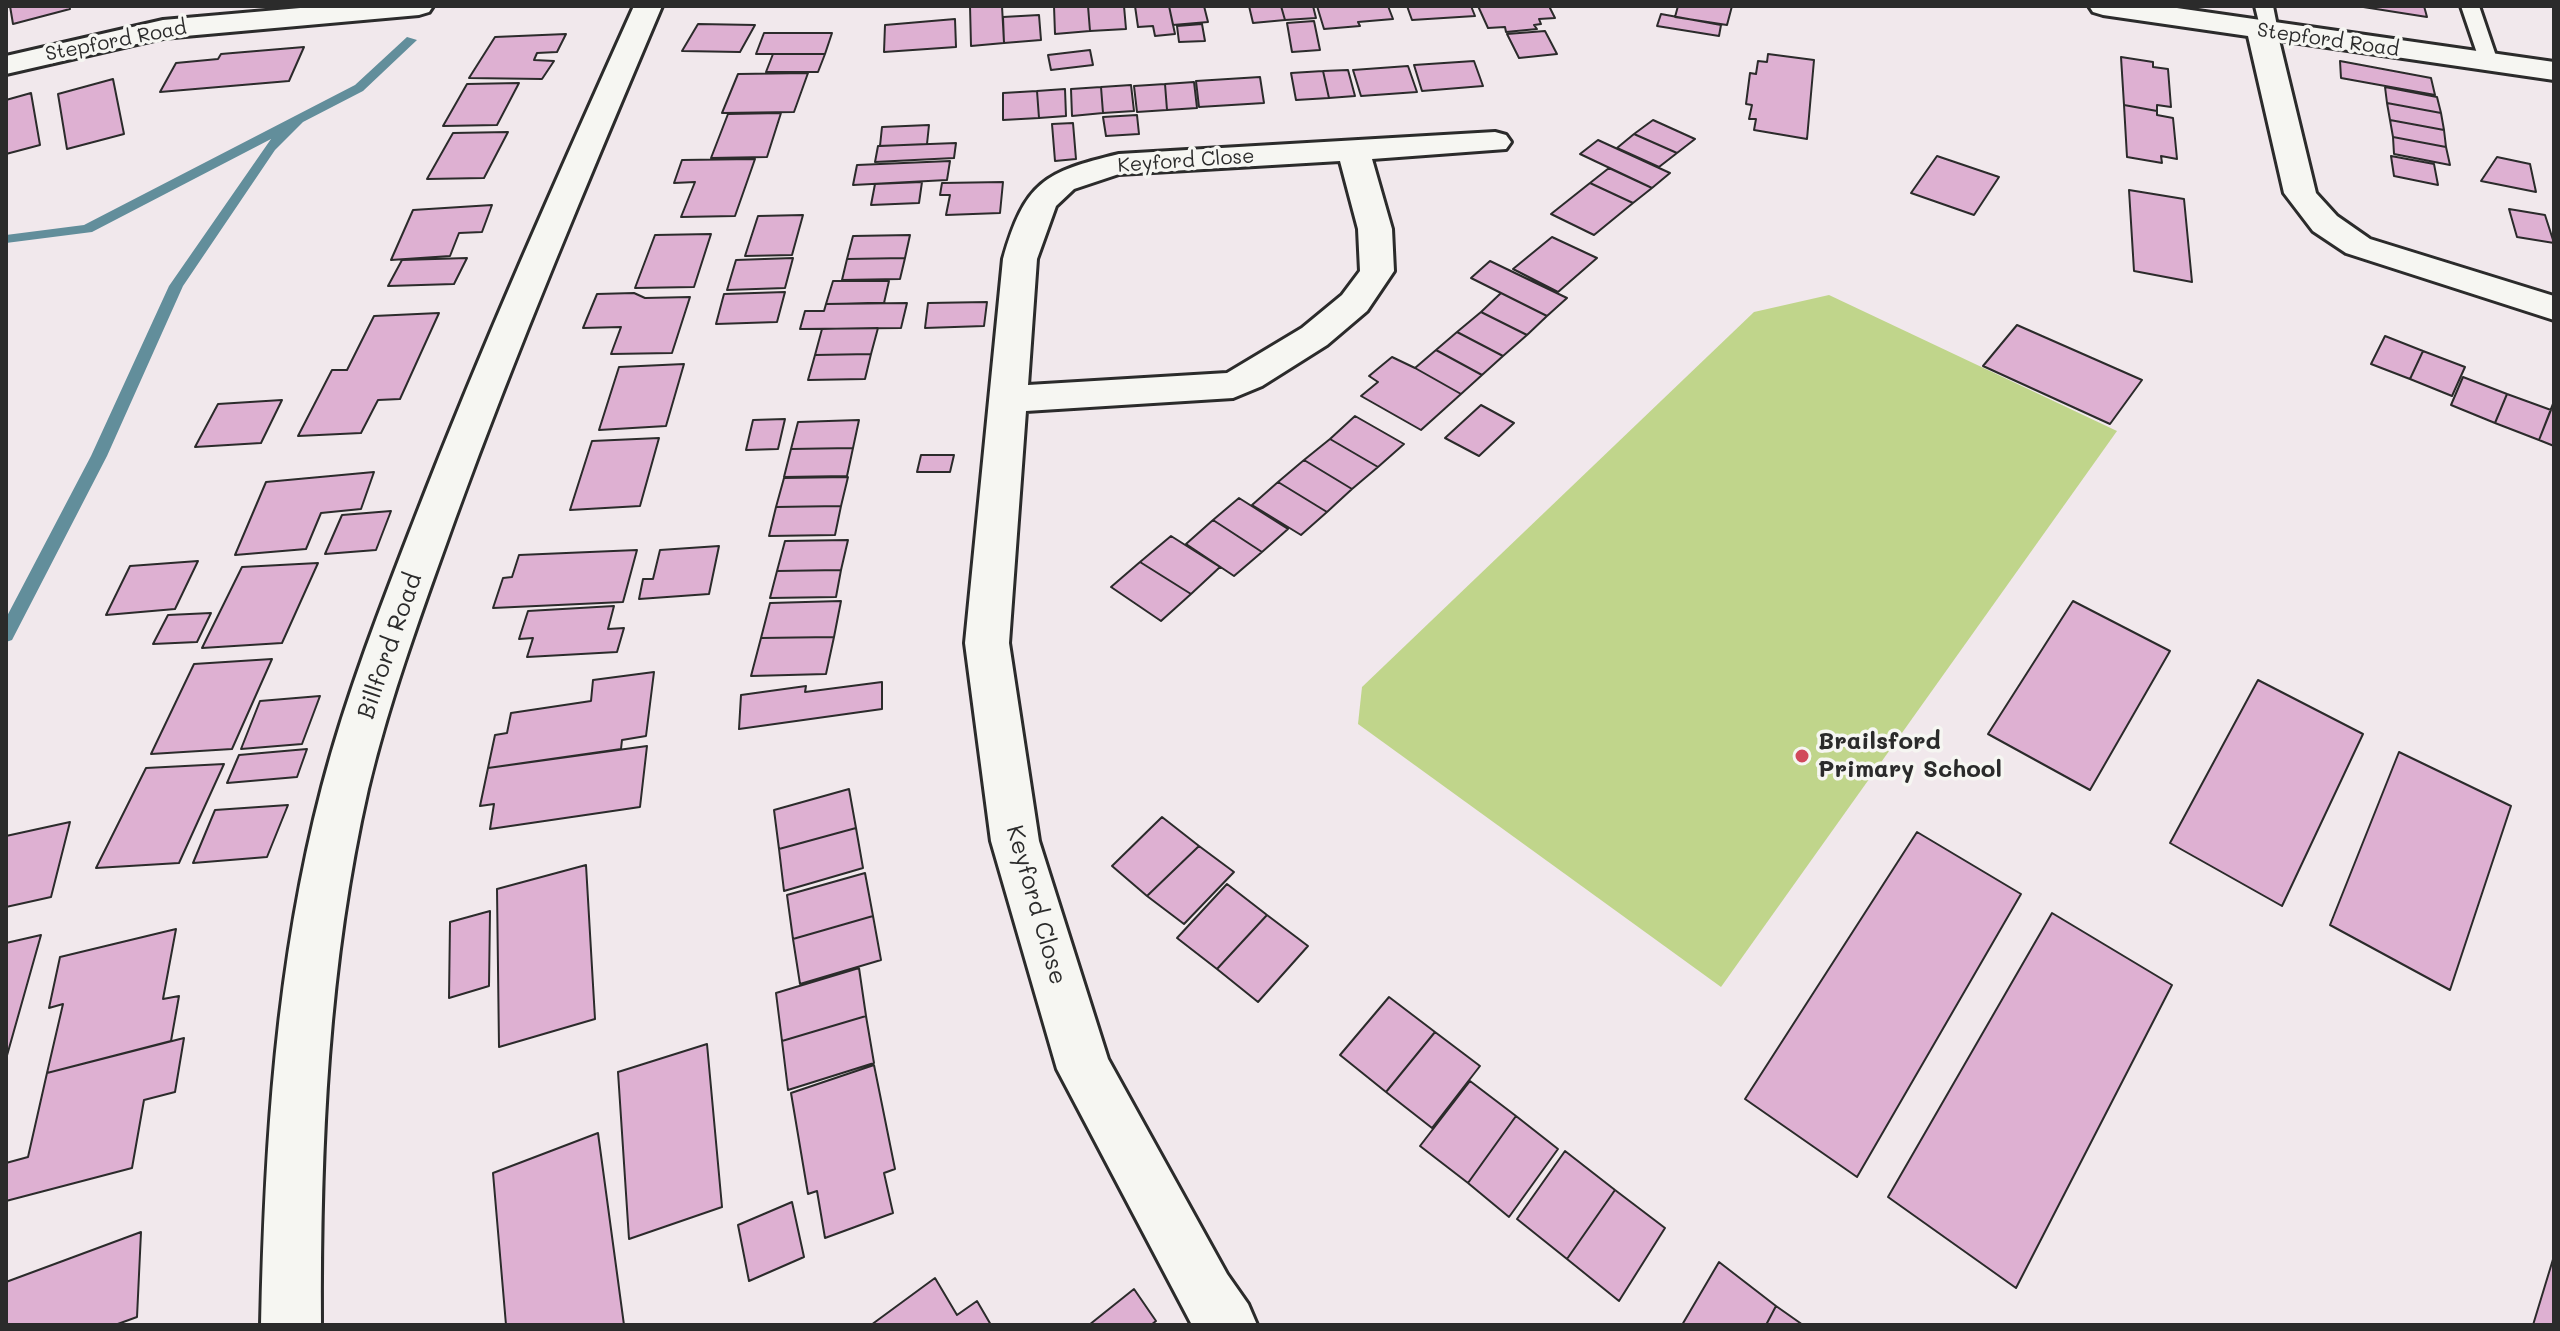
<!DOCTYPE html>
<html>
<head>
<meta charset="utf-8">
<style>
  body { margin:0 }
  #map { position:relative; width:2560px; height:1331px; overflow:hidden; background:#f1e8ec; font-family:Mali,sans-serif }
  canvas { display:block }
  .frame { position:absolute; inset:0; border:8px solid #2b2b2b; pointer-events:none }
</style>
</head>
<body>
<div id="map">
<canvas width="2560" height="1331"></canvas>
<div class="frame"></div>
</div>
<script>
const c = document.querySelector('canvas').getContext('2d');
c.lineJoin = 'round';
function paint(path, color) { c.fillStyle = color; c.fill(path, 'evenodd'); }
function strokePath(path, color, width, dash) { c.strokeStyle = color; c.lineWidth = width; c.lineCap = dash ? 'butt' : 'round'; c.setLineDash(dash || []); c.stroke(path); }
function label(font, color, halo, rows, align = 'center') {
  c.font = font + ' Mali,sans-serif'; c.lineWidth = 7; c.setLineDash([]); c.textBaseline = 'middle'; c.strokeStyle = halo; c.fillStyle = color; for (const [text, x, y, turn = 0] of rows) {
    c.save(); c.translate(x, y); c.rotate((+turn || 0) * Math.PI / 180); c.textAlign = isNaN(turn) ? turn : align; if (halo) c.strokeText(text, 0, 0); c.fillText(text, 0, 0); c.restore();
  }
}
const green = new Path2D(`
  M1829,295L2117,431L1721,987L1358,724L1362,687L1754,312Z`);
const stream = new Path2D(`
  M407,37L417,40L363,91L303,122L275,150L183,286L107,456L12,640L6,642V618L91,456L169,286L271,139L92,232L6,243V235L84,225L355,85Z`);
const building = new Path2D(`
  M10,6H69L70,9L13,24Z
  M970,6H1002L1004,43L971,46Z
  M1054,6H1088L1090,31L1055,34Z
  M1088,6H1124L1126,29L1090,31Z
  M1135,6H1169L1175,34L1155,36L1153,26L1138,27Z
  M1169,6H1204L1208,22L1173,25Z
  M1249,6H1281L1285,20L1253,23Z
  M1281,6H1313L1316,18L1285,20Z
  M1317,6H1388L1393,19L1358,22L1360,26L1324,29Z
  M1407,6H1471L1475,16L1412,20Z
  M1478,6H1549L1555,18L1539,19L1541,24L1534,25L1537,29L1506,32L1505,27L1488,28Z
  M1678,6H1732L1727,25L1675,17Z
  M2357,6H2424L2427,17Z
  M1661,14L1721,25L1719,36L1657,26Z
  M1039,15L1041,40L1004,43L1003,17Z
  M955,19L956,47L884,52L885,25Z
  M1314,21L1320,50L1292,52L1287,23Z
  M698,24L755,25L740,52L682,51Z
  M1202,24L1205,41L1179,42L1177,26Z
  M1545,31L1557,54L1519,58L1507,34Z
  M764,33H832L825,54H756Z
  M566,34L557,52L537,53L534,60L554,61L542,79L469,78L495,37Z
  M304,47L289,81L160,92L176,63L218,59L221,54Z
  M1090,50L1093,65L1051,70L1048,55Z
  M773,54H825L818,72H766Z
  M1768,54L1814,60L1807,139L1754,130L1756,119H1749L1752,105L1746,104L1750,73L1756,74L1758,61L1767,62Z
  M2121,57L2153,62V67L2168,69L2171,107L2157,105V111L2124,105Z
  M1474,61L1483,86L1422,91L1414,65Z
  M2340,61L2431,78L2435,95L2341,78Z
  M1408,66L1417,92L1361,96L1353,70Z
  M1348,70L1355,96L1329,98L1323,71Z
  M1323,71L1329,98L1296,100L1291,73Z
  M808,73L794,112L722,113L738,74Z
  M1260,77L1264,103L1199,107L1196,81Z
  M113,79L124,134L67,149L58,94Z
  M1194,82L1197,108L1167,110L1165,84Z
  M519,83L497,125L443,126L467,84Z
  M1165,84L1167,110L1137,112L1134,86Z
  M1131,85L1134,111L1103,113L1101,87Z
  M1101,87L1103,113L1072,116L1071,89Z
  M2385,87L2437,97L2441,113L2387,103Z
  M1065,89L1066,116L1039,118L1037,91Z
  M1037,91L1039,118L1003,120V93Z
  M31,93L40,145L6,154V100Z
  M2387,103L2441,113L2444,130L2390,120Z
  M2124,105L2157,111V115L2173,118L2177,159L2161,156L2162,163L2127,157Z
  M781,113L767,157L711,158L728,114Z
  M1137,115L1139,134L1106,136L1103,117Z
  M1653,120L1695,139L1677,153L1634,134Z
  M2390,120L2444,130L2446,147L2393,137Z
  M1073,123L1076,159L1055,161L1052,124Z
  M929,125L927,144L880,146L882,127Z
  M508,132L484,178L427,179L453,133Z
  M1634,134L1677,153L1659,167L1617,148Z
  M2393,137L2446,147L2450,165L2394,154Z
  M1598,140L1670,173L1652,188L1580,154Z
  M956,143L954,158L875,162L878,146Z
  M1937,156L1999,177L1974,215L1911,193Z
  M2391,156L2434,164L2438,185L2394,176Z
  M2497,157L2530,164L2536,192L2481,181Z
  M755,159L735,216L681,217L695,182L674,183L682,160Z
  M950,161L947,180L853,185L857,165Z
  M1609,168L1652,188L1633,203L1590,183Z
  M922,182L919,203L871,205L875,184Z
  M1003,182L1000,213L946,215L950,195H940L942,183Z
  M1590,183L1633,203L1594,235L1551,214Z
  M2129,190L2184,199L2192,282L2134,271Z
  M492,205L482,232L459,233L450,256L391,260L413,210Z
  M2509,209L2545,215L2554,243L2517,237Z
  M803,215L792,255L745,256L758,216Z
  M711,234L694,287L635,288L655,235Z
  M910,235L905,258L847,259L853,236Z
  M1552,237L1597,258L1558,292L1513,269Z
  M467,258L454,284L388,286L402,260Z
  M793,258L785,288L727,290L736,260Z
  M905,258L900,279L842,280L847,259Z
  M1490,261L1567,298L1547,316L1471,278Z
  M833,281H889L884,303L826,304Z
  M785,292L777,322L716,324L724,294Z
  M634,293L645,298L690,297L672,353L611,354L621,327L583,328L597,294Z
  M1501,293L1547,316L1527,335L1481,312Z
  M987,302L984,326L925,328L928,303Z
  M907,303L901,328L800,329L805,311H824L826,304Z
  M1481,312L1527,335L1503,356L1457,332Z
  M439,313L400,399L378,400L361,433L298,436L332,370H347L374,316Z
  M2017,325L2142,380L2110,424L1983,366Z
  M878,328L871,354L815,355L822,329Z
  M1457,332L1503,356L1482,375L1436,350Z
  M2385,336L2423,351L2410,379L2371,364Z
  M1436,350L1482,375L1461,394L1415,368Z
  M2423,351L2465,367L2452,396L2410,379Z
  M871,354L865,379L808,380L815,355Z
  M1392,357L1415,368L1461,394L1421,430L1361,396L1378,382L1369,376Z
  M684,364L666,426L599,430L619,367Z
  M2463,377L2507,394L2495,423L2451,405Z
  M2507,394L2551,410L2539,440L2495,423Z
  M282,400L261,443L195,447L218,404Z
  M2554,401V446L2539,440Z
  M1481,405L1514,423L1479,456L1445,438Z
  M1355,416L1404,444L1378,467L1330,439Z
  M785,419L778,449L746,450L753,420Z
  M859,420L853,448L791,449L798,422Z
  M659,438L640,506L570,510L592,441Z
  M1330,439L1378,467L1352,489L1304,460Z
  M853,448L847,476L784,477L791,449Z
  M921,455H954L950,472H917Z
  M1304,460L1352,489L1327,512L1278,482Z
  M374,472L361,509L321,513L306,549L235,555L266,482Z
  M848,477L841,506L776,507L784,478Z
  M1278,482L1327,512L1301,535L1252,505Z
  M1239,498L1288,529L1262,552L1213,520Z
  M841,506L835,535L769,536L776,507Z
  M391,511L376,550L325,554L342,515Z
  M1213,520L1262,552L1234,576L1186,544Z
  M1171,536L1220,567L1191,594L1140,562Z
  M848,540L841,570L777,571L785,541Z
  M719,546L709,594L639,599L643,579H653L660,550Z
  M637,550L623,602L493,608L503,578L512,577L519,555Z
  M198,561L175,609L106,615L130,566Z
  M1140,562L1191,594L1161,621L1111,587Z
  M318,563L282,643L202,648L242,567Z
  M841,570L836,597L770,598L777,571Z
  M841,601L834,637L761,638L770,603Z
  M2073,601L2170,651L2090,790L1988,734Z
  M614,606L608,629L624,628L617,652L527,657L533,638L519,639L528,611Z
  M211,613L197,642L153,644L168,615Z
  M834,637L826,674L751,676L761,638Z
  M272,659L232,749L151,754L194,664Z
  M654,672L646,736L622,740L621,749L488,768L495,735L507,733L511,713L591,701L593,680Z
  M2258,680L2363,734L2282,906L2170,843Z
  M882,682V709L739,729L741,695L806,686L805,692Z
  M320,696L302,744L241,749L260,701Z
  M647,746L640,807L490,829L494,804L480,806L488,768Z
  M307,749L297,777L227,783L239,755Z
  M2399,752L2511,806L2450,990L2330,925Z
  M224,764L179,863L96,868L146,768Z
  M849,789L856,828L779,849L774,810Z
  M288,805L267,857L193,863L215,810Z
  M1162,817L1199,846L1147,896L1112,866Z
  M70,822L51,897L6,907V836Z
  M856,828L863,868L784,891L779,849Z
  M1917,832L2021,894L1857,1177L1745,1099Z
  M1199,846L1234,872L1184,924L1147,896Z
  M586,865L595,1019L499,1047L497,889Z
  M865,873L873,916L793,939L787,895Z
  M1227,884L1267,915L1217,969L1177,938Z
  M490,911L489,986L449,998L450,922Z
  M2052,913L2172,985L2016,1288L1888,1197Z
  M1267,915L1308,946L1258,1002L1217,969Z
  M873,916L881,960L800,984L793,939Z
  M176,929L163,999L179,996L171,1041L47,1073L63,1004L49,1008L60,957Z
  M41,935L6,1059V943Z
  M859,968L866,1016L782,1041L776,993Z
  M1389,997L1435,1032L1386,1092L1340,1055Z
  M866,1016L874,1063L788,1090L782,1041Z
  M1435,1032L1480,1066L1432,1128L1386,1092Z
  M184,1038L175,1092L144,1100L132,1168L6,1201V1163L28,1157L47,1073Z
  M707,1044L722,1207L629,1239L618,1072Z
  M874,1065L895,1169L884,1173L893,1213L825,1238L817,1191L808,1194L791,1093Z
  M1470,1081L1516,1116L1468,1183L1420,1146Z
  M1516,1116L1558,1149L1509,1217L1468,1183Z
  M598,1133L624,1325H506L493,1173Z
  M1565,1151L1615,1190L1567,1259L1517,1219Z
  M1615,1190L1665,1228L1619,1301L1567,1259Z
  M792,1202L804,1257L749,1281L738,1225Z
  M141,1232L137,1317L115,1325H6V1282Z
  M2554,1256V1325H2533Z
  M1719,1262L1776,1306L1766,1325H1682Z
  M935,1278L957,1315L977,1301L991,1325H871Z
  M1134,1289L1156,1321L1151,1325H1089Z
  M1776,1306L1803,1325H1766Z`);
const lane = new Path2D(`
  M2255,6H2273L2278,31L2276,35H2262Z
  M2461,6H2479L2498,62L2496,66L2489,68L2480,62Z`);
const street = new Path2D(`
  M323,6H433L429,12L419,15L163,38L6,74V56L163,20Z
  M634,6H662C590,176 518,346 455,519C423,608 390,697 368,789C328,965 320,1145 321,1325H261C265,1144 276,963 322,787C346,695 381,606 415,518C482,345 558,175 634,6Z
  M2089,6H2163L2554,62V80L2279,40L2316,193L2337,216L2370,239L2554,296V320L2346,253L2313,231L2284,193L2248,36L2103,15L2093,12Z
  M1495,132L1506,135L1511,142L1506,149L1372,159L1392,229L1394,271L1367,311L1327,345L1262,386L1233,398L1026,411L1009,643L1039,841L1108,1059L1227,1274L1248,1304L1257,1325H1192L1057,1069L991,841L965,643L1003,259C1025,182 1044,172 1119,154ZM1340,161L1358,229L1360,271L1342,295L1302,328L1227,373L1028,385L1037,259L1056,206L1074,189L1119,174Z`);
const markers = [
  [1802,756,8,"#d1495b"]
];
const farStreetnames = [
  ["Stepford Road",2328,40,8],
  ["Stepford Road",116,41,-11],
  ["Keyford Close",1186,161,-4]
];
const streetNames = [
  ["Billford Road",390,646,-71],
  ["Keyford Close",1036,905,74]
];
const poiNames = [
  ["Brailsford",1818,742],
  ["Primary School",1818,770]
];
paint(green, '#c0d58b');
paint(stream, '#628e9b');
paint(building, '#deb0d2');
strokePath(building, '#2b2b2b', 2);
strokePath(lane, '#2b2b2b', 6);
strokePath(street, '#2b2b2b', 6);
paint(lane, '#f6f6f2');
paint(street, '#f6f6f2');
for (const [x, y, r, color] of markers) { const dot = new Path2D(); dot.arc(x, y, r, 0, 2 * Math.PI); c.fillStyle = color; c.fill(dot); strokePath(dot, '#f6f6f2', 3); }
label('20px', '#2b2b2b', '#f6f6f2', farStreetnames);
label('24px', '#2b2b2b', '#f6f6f2', streetNames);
label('bold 24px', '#2b2b2b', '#f6f6f2', poiNames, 'left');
</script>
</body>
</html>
